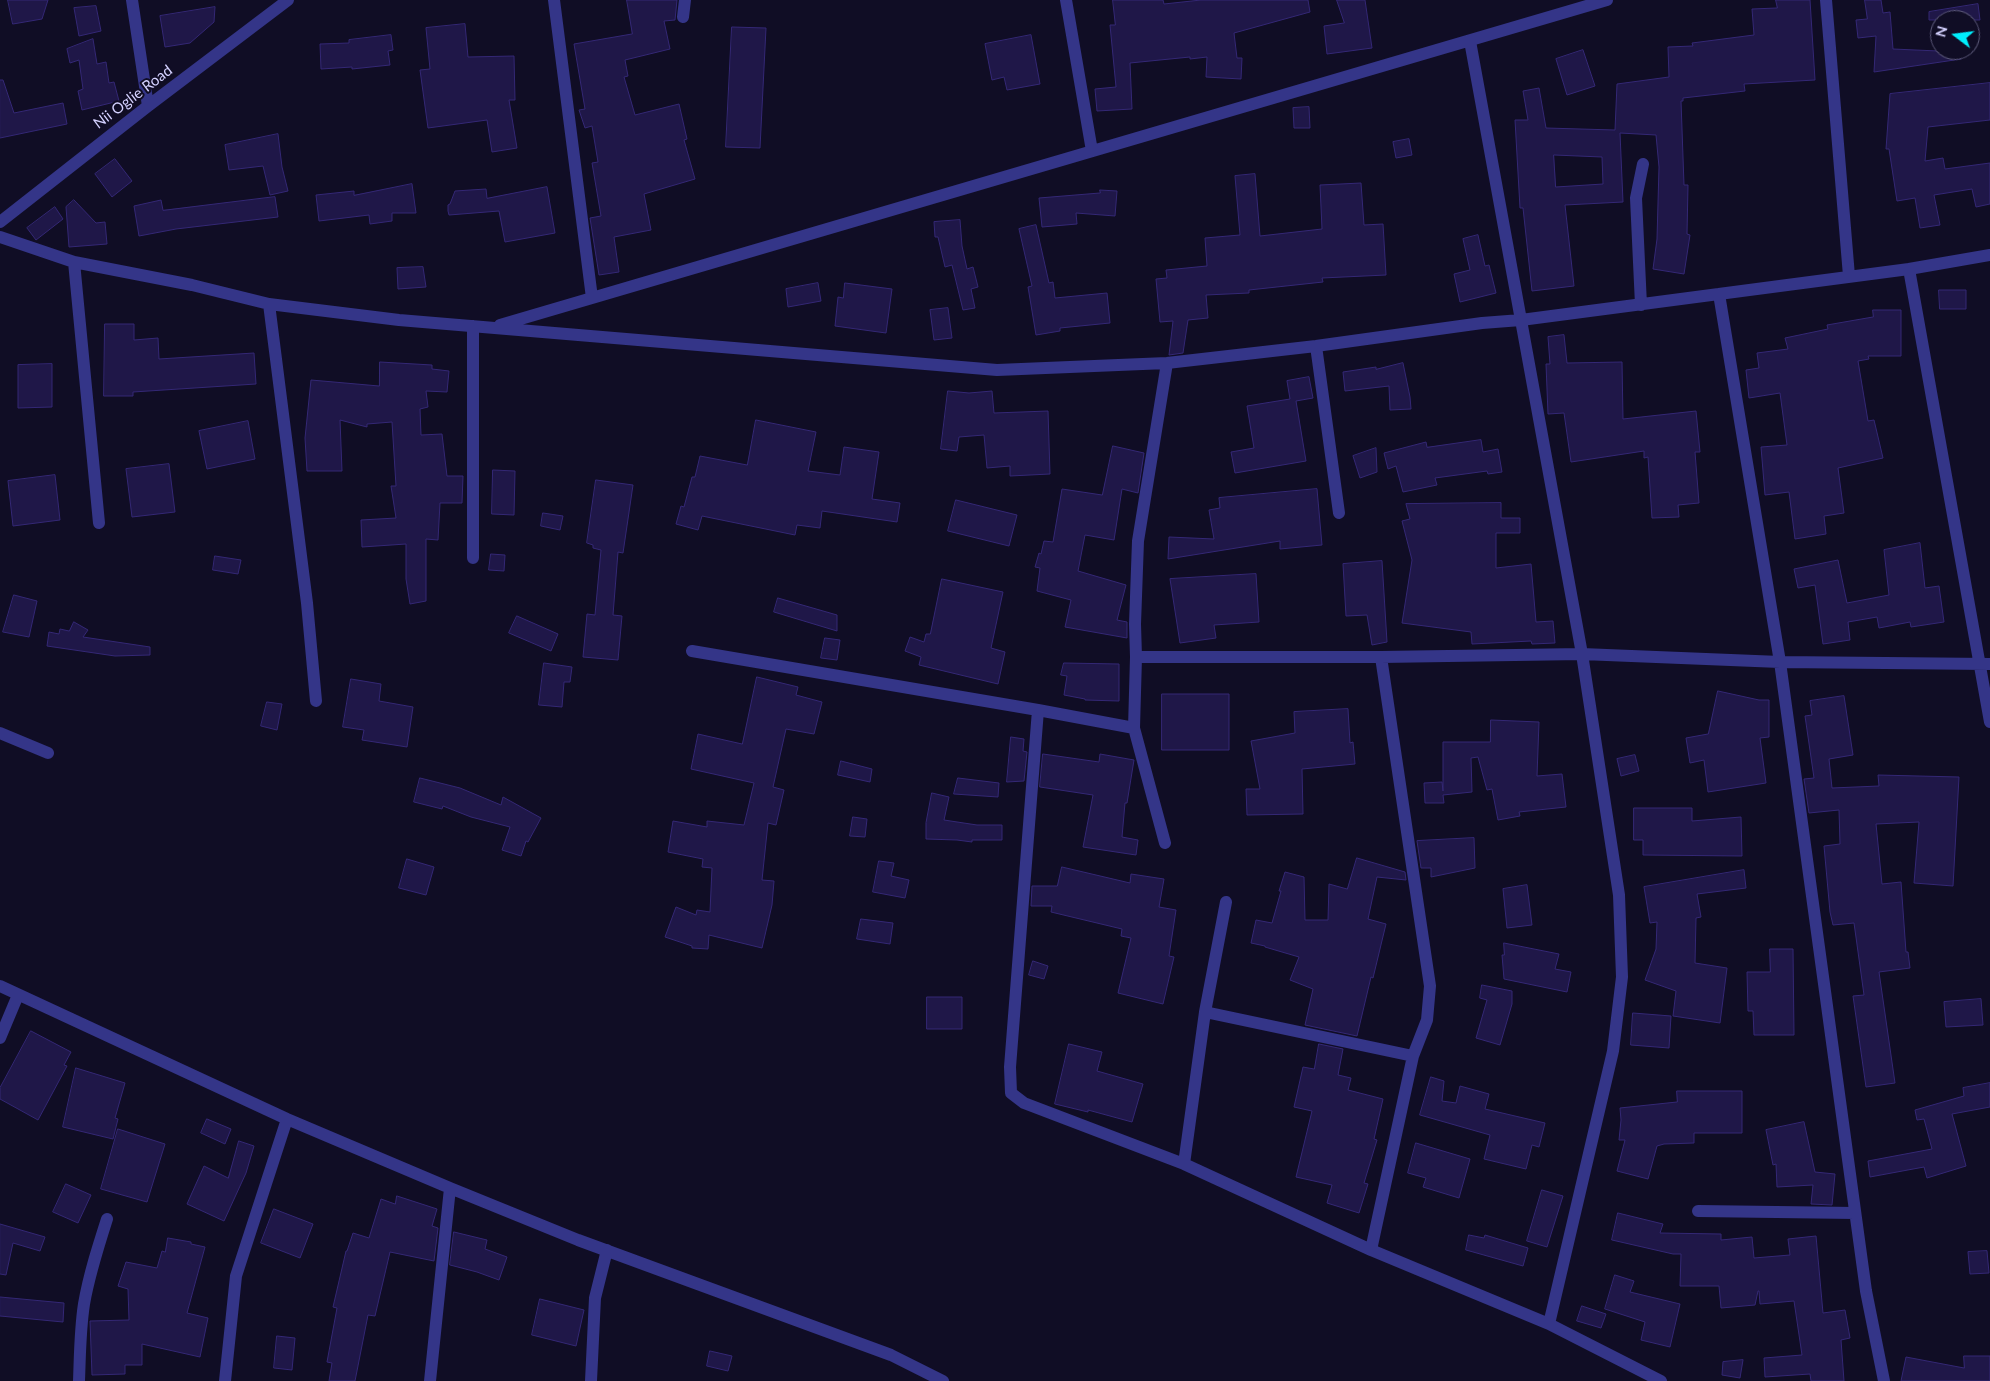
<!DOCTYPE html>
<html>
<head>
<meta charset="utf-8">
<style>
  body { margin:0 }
  #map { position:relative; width:1990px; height:1381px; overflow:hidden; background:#100d25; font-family:Lato,sans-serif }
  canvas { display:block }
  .north { position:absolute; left:1930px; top:10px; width:50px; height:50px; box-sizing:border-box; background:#100d25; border:1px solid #5e5b7c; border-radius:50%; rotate:285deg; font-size:14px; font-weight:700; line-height:20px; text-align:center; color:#d4d1ff }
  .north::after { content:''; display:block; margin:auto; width:18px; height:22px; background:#00eefc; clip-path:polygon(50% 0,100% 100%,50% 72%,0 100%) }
</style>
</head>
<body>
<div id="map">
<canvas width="1990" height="1381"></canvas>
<div class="north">N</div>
</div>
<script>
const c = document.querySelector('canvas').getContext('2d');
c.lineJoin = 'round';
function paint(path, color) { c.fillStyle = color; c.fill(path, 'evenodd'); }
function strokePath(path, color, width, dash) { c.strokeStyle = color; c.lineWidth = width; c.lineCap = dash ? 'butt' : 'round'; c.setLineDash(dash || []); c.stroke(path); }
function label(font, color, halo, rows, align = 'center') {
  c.font = font + ' Lato,sans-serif'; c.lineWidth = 4; c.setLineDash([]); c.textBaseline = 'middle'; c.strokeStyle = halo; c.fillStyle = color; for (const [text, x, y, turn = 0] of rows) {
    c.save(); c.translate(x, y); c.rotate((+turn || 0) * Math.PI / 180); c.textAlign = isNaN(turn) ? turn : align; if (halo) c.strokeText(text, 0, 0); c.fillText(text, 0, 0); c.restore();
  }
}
const building = new Path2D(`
  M8,0H48L42,19L13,24Z
  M627,0H677L675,20L664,21L670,49L625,60L628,76L624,77L635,115L679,104L687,139L684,140L695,179L644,194L651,230L614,237L619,272L599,275L590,218L601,216L592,163L598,162L592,126L585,128L579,110L585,109L574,44L632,34Z
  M1113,0H1163L1164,4L1201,0H1308L1310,12L1234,33L1237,58H1242L1241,79L1206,77L1207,57L1190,59V57L1130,63L1132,109L1097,111L1095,89L1116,87L1110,25H1115Z
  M1337,0H1365L1372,48L1327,54L1324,26L1344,23Z
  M1776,0H1810L1815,80L1744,84L1745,91L1683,98V101H1681L1684,185H1688L1687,234L1690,235L1684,274L1653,269L1657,239L1659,167L1656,135L1620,133L1623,202L1565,205L1574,286L1532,291L1523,208H1520L1515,120H1528L1523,91L1539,88L1546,128L1615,130L1617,84L1669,77L1668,47L1693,46L1692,43L1754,35L1752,9L1777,8ZM1554,155L1602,157L1603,184L1556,187Z
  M1865,0H1881L1883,13L1890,12L1893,49L1961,52V59L1874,72L1876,36L1858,38L1856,20L1867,19Z
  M1978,4L1980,20H1929V12Z
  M96,6L101,31L79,36L74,8Z
  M215,7L214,22L190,43L165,47L160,16Z
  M465,24L468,57L514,56L515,100H509L517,148L492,152L487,120L428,128L420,70L430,69L426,28Z
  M732,27L766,28L760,148L726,147Z
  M391,35L393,50L388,51L390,65L352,69V67L321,69L320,44L349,43V40Z
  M1031,35L1040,84L1007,90L1004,77L992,80L985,44Z
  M93,39L97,64L106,62L109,83L114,82L119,101L82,110L78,91L83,89L79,60L70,63L67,49Z
  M1583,50L1595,86L1567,95L1556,59Z
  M0,80H3L14,113L63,103L67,124L0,138Z
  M1990,83V120L1928,127L1925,161L1943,158L1945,169L1990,163V204L1976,207L1972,189L1934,195L1940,225L1920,228L1915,198L1897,201L1889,149H1886L1890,94Z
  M1309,107L1310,128H1294L1293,108Z
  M278,134L282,167L288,191L270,195L263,166L229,170L225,145Z
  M1409,139L1412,155L1396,158L1393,142Z
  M115,159L132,181L112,197L95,174Z
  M1255,174L1260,236L1322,229L1320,185L1361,183L1364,225L1383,224L1386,275L1322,278L1323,282L1249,290V293L1206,295L1208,318L1188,320L1183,353L1169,355L1173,321L1160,322L1156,279L1167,278L1166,270L1207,266L1205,238L1240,235L1235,176Z
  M412,184L416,213H392V221L370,224L369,215L319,221L316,195L354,191V195Z
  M547,187L555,233L505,242L499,211L449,215L448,211V205L450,204L455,191L486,189L487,198Z
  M1100,190L1117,191L1115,216L1076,213L1077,224L1042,227L1039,198L1100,193Z
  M275,197L278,217L176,229L139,236L134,206L161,200L163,210Z
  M74,200L96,223L105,222L107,244L69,247L66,207Z
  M55,207L63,219L36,240L27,228Z
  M960,220L962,246L967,269L973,267L978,287L971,289L975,308L963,310L952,265L945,267L938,237H935L934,222Z
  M1036,225L1049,283L1053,282L1055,298L1107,293L1110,323L1060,328V331L1036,335L1028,287L1032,286L1019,229Z
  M1478,235L1485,266L1489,265L1496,293L1460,302L1454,274L1470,270L1463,239Z
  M423,267L426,287L398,289L397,268Z
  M818,283L821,301L788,307L786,289Z
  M845,283L892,289L886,333L835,326L838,297L843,298Z
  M1939,290H1966V309H1940Z
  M948,308L952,338L934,340L930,310Z
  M1873,310H1901V356H1868L1869,359L1858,361L1868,421L1874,420L1883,458L1838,468L1844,513L1824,516L1826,534L1795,539L1789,492L1765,495L1761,447L1787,445L1780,393L1749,398L1746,370L1759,368L1757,353L1788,349L1785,338L1828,329L1827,325L1873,317Z
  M105,324H134V340L158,338L159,359L254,353L256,384L133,392V396H104Z
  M1564,335L1567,363L1622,362L1623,419L1696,411L1700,452H1695L1699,503L1678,505L1679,517L1652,518L1648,457L1644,458V451L1571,462L1564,413L1548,414L1546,364H1550L1548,337Z
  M380,362L432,365V369L449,371L447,392L426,391L428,407L420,409L421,435L442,434L447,476H463L462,503H440L438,540L426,539V601L410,604L406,579V544L362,547L361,520L396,518L391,486H396L392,422L367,424V427L340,420L342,471H307L305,438L311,380L379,386Z
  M1403,363L1410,397L1411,409L1390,410L1389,386L1345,391L1343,372L1376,367V369Z
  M52,364V407L18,408V365Z
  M1309,377L1313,398L1296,401L1306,461L1235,473L1231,452L1254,448L1247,406L1290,399L1287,381Z
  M948,391L969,393L992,391L994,413L1048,411L1050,474L1010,476V466L987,468L984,435L959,437L957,451L941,449Z
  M756,420L816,432L808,471L840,475L844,447L879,452L872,499L900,503L897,522L822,511L820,528L797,525L795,535L702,516L698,530L676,524L681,506L684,507L692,477H695L700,456L747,465Z
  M248,421L255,459L207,469L199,431Z
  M1481,440L1483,452L1498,449L1502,472L1488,474L1487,471L1435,478L1437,485L1403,492L1396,466L1388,469L1384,453L1426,442L1427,447Z
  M1113,446L1144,453L1138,493L1122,489L1114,540L1085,535L1078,571L1126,585L1117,620L1127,622V638L1065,627L1071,600L1037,591L1040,568L1035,567L1039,553L1041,554L1044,541L1053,542L1062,489L1102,495Z
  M1376,448L1377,472L1360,478L1353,456Z
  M169,464L175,512L132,517L126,469Z
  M493,470L515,471L514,515L492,514Z
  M55,475L60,520L13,526L8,481Z
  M596,480L633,485L623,553L618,552L613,615L622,616L618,660L583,657L587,614L595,615L601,550L593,548V545L587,543Z
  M1317,489L1322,545L1280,549V541L1168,559L1169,537L1214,539L1209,510L1220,508L1219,498Z
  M956,500L1017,515L1009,546L948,531Z
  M1501,503V518H1520V533H1496V568L1531,564L1536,622L1553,621L1555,643L1532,644L1531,641L1472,644L1471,632L1402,623L1412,560L1402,521L1410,519L1406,504Z
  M543,513L563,516L560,530L541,526Z
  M1920,543L1925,588L1939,586L1944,622L1911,627L1910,622L1879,628L1877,617L1848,622L1850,640L1823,644L1815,585L1798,588L1794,569L1838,560L1847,603L1889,595L1884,550Z
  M491,554L505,555L504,571L489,570Z
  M215,556L241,560L238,574L213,570Z
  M1382,561L1387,642L1372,645L1367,615L1346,616L1343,564Z
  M1256,574L1259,622L1214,625L1216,638L1180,643L1170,579Z
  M942,579L1003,592L991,648L1005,652L998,684L919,665L921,657L905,651L910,637L924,642L926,634H930Z
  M14,595L37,601L29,637L3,632Z
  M778,598L837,615V631L774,612Z
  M517,616L558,634L551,651L509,633Z
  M74,622L88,630L83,637L150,647V655L115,656L47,646L49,632L59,634L60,629L69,631Z
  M825,638L840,640L837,660L821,658Z
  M544,663L572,667L570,682H564L562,707L539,705Z
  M1064,663L1119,664V701L1085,700V699L1064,695L1067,676L1061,675Z
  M757,677L798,687L796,695L822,702L814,734L786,729L773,787L784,790L776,825L768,823L762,880L774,881L772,905L762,948L709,935L708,949L692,948V946L665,937L676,907L696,915L697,910L710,912L712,868L702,867L703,859L668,852L673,821L707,827V821L744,825L754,783L691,769L698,734L742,744Z
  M351,679L381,684L379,701L413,707L407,747L362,740L364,730L343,727Z
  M1718,691L1759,700H1769V737L1760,738L1766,783L1708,792L1704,760L1690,763L1686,738L1708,734Z
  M1162,694H1229V750H1162Z
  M1844,696L1853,755L1829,759L1832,788L1879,786L1878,775L1959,777L1953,886L1914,883L1919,822L1876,824L1882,884L1901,882L1906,952H1908L1910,968L1879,972L1895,1083L1866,1087L1853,996L1864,995L1854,923L1833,925L1830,912L1824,846L1840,844L1839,810L1809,813L1804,779L1814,778L1805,716L1812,715L1810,701Z
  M267,702L282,704L277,730L261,726Z
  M1348,709L1350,743L1353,742L1355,764L1302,769L1303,814L1247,815L1246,789H1260L1251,741L1295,733L1294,712Z
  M1491,720L1539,722L1537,776L1562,774L1566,807L1519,812L1520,816L1498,820L1492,789L1487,790L1478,757L1471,758L1472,792L1443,795L1444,803H1425L1424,783L1442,782L1443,791V742H1490Z
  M1011,737L1024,739L1023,751L1027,752L1024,781L1007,782Z
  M1043,754L1099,762L1100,754L1134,760L1127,803H1125L1122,837L1138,840L1136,855L1083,847L1093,795L1040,787Z
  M1635,755L1639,771L1621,776L1617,759Z
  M841,761L872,769L870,782L838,775Z
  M420,778L460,788L501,805L503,797L541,818L528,842L526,841L521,856L502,850L510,827L471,817L443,806L442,809L414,802Z
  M958,778L999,783L998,797L954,794Z
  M932,793L949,797L944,820L977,825H1002V840H972V842L957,840L926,839V823Z
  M1634,808H1692V821L1741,817L1742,856L1643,855V840H1634Z
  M853,817L867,819L865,837L850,836Z
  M1474,838L1475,868L1431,877V868H1421L1417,841Z
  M1357,858L1405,872L1406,880L1377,877L1368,919L1386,924L1373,978L1371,977L1357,1036L1305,1025L1313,989L1290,980L1299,957L1265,947V946L1251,943L1256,920L1272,923L1281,891H1279L1285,872L1304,877L1305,920H1328L1329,884L1347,889Z
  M407,859L434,867L426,895L399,888Z
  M879,861L894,863L891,876L909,880L905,898L873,892Z
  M1062,867L1130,883L1131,874L1164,879L1159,907L1176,910L1169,956L1174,957L1163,1004L1118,993L1131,938L1121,936L1122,929L1051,912L1052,906H1031L1032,886H1057Z
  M1744,870L1746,888L1697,894L1701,917L1696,918L1695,963L1727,968L1720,1023L1673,1016L1676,991L1645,980L1656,949L1657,922L1650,923L1644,887Z
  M1527,885L1532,925L1507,928L1503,889Z
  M861,919L893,923L890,944L857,939Z
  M1504,943L1559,954L1555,969L1571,972L1567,992L1504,979L1502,955H1504Z
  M1770,949H1793L1794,1035H1754L1753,1011H1748L1747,972H1770Z
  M1033,961L1048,966L1044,979L1029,975Z
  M1482,985L1512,991V1004L1500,1045L1476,1038L1487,1000L1480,998Z
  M927,997H962V1029H927Z
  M1981,999L1983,1025L1946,1027L1944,1002Z
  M1633,1013L1671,1016L1669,1048L1631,1045Z
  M31,1031L71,1052L64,1065L67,1066L38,1120L0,1099V1088Z
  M1069,1044L1102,1052L1097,1071L1143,1084L1132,1122L1088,1110V1112L1055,1104Z
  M1319,1044L1343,1049L1338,1075L1351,1078L1348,1090L1383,1099L1374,1139L1377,1140L1364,1183L1368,1184L1359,1213L1327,1203L1332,1185L1296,1177L1312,1111L1294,1107L1303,1067L1314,1069Z
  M76,1068L125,1083L115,1118L118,1119L113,1139L63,1127Z
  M1431,1077L1444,1081L1442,1101L1456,1103L1460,1086L1489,1094L1485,1109L1545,1123L1539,1147L1532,1145L1526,1169L1484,1159L1490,1135L1420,1115Z
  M1990,1083V1107L1952,1114L1966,1166L1927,1178L1924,1167L1870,1177L1868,1161L1932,1149L1924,1119L1917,1120L1915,1110L1964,1096L1963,1088Z
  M1677,1091H1742V1133H1694V1143L1664,1144L1657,1146L1648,1179L1617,1171L1625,1140H1619L1621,1120L1620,1108L1677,1102Z
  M207,1119L231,1129L225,1144L201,1133Z
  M1804,1122L1815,1172L1835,1174L1832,1205L1811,1204L1813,1185L1777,1187L1776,1164L1773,1165L1766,1130Z
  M118,1129L165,1144L147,1202L101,1189Z
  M239,1141L254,1146L246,1173L224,1221L187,1204L204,1166L228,1178Z
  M1416,1143L1470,1159L1459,1198L1423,1187L1426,1178L1408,1173Z
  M66,1184L91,1195L78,1223L53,1212Z
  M1542,1190L1563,1196L1547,1247L1527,1241Z
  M397,1196L437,1209L432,1226L438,1228L434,1261L390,1252L375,1316L368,1315L355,1381H329L332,1363L327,1362L337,1308L333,1307L346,1251H347L353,1233L369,1238L381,1199L395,1204Z
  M274,1209L313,1224L300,1258L261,1243Z
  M1618,1213L1663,1224L1660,1233L1721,1234V1240L1752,1237L1754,1258L1790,1255L1788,1239L1816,1236L1823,1313L1845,1310L1850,1338L1841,1340L1844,1381H1811L1810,1374L1765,1377L1764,1358L1802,1355L1794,1301L1760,1304L1759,1291H1758L1755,1305L1721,1308L1719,1286H1680L1681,1254H1673L1612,1240Z
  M0,1224L45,1237L40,1251L13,1243L6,1275L0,1274Z
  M454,1232L487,1240L485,1249L507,1257L499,1280L477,1272L450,1265Z
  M1469,1235L1484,1238L1485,1235L1528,1248L1523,1266L1466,1250Z
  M168,1238L191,1242V1244L205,1247L187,1313L208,1318L200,1357L142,1344V1365H125V1374L92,1375L90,1321L129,1320L128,1289L118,1286L126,1262L157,1268L162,1251L165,1252Z
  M1987,1251L1989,1273L1970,1274L1968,1252Z
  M1615,1275L1634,1281L1630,1292L1680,1304L1670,1347L1641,1340L1645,1322L1605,1309Z
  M0,1297L64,1303L63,1322L0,1316Z
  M540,1299L584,1310L576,1346L532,1335Z
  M1582,1306L1606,1314L1601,1328L1577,1321Z
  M277,1336L295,1338L292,1370L274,1368Z
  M710,1351L732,1356L728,1371L707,1366Z
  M1964,1356H1990V1381H1901L1906,1357L1964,1368Z
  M1743,1360L1740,1378L1722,1375L1723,1362Z`);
const minor = new Path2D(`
  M132,0L148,106
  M554,0L592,298
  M1066,0L1092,151
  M1826,0L1849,276
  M683,17L685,0
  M1470,41L1582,654L1619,895L1622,977L1613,1051L1549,1324
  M0,222L148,106L288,0
  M0,237L74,262L192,285L269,304L399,320L997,370L1167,363L1316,346L1482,323L1521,320L1909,269L1990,255
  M74,262L99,523
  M1909,269L1990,722
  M1719,294L1780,662L1990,664
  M269,304L307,603L316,701
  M1641,305L1636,198L1643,164
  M500,325L1607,0
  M1316,346L1339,513
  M1167,363L1138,541L1135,624L1136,657H1381L1582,654L1780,662L1866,1291L1884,1381
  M473,558V326
  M692,651L1038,710
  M1136,657L1134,728L1165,843
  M1381,657L1430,986L1427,1020L1413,1056L1371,1250L1549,1324L1661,1381
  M1134,728L1038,710L1010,1067L1011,1093L1024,1103L1184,1164L1371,1250
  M0,733L48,753
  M0,986L287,1119L450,1188L430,1381
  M1205,1012L1413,1056
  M0,1038L18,995
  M1184,1164L1205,1012L1226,902
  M450,1188L578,1240L891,1355L943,1381
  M1698,1211L1855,1213
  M79,1381C80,1355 80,1330 84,1304C89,1275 98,1247 107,1219
  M225,1381L236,1276L287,1119
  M591,1381L595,1298L607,1250`);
const streetNames = [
  ["Nii Oglie Road",133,97,-37]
];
paint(building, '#1f1748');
strokePath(building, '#342875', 1);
strokePath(minor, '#343588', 12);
label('15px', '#d4d1ff', '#100d25', streetNames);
</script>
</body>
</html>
